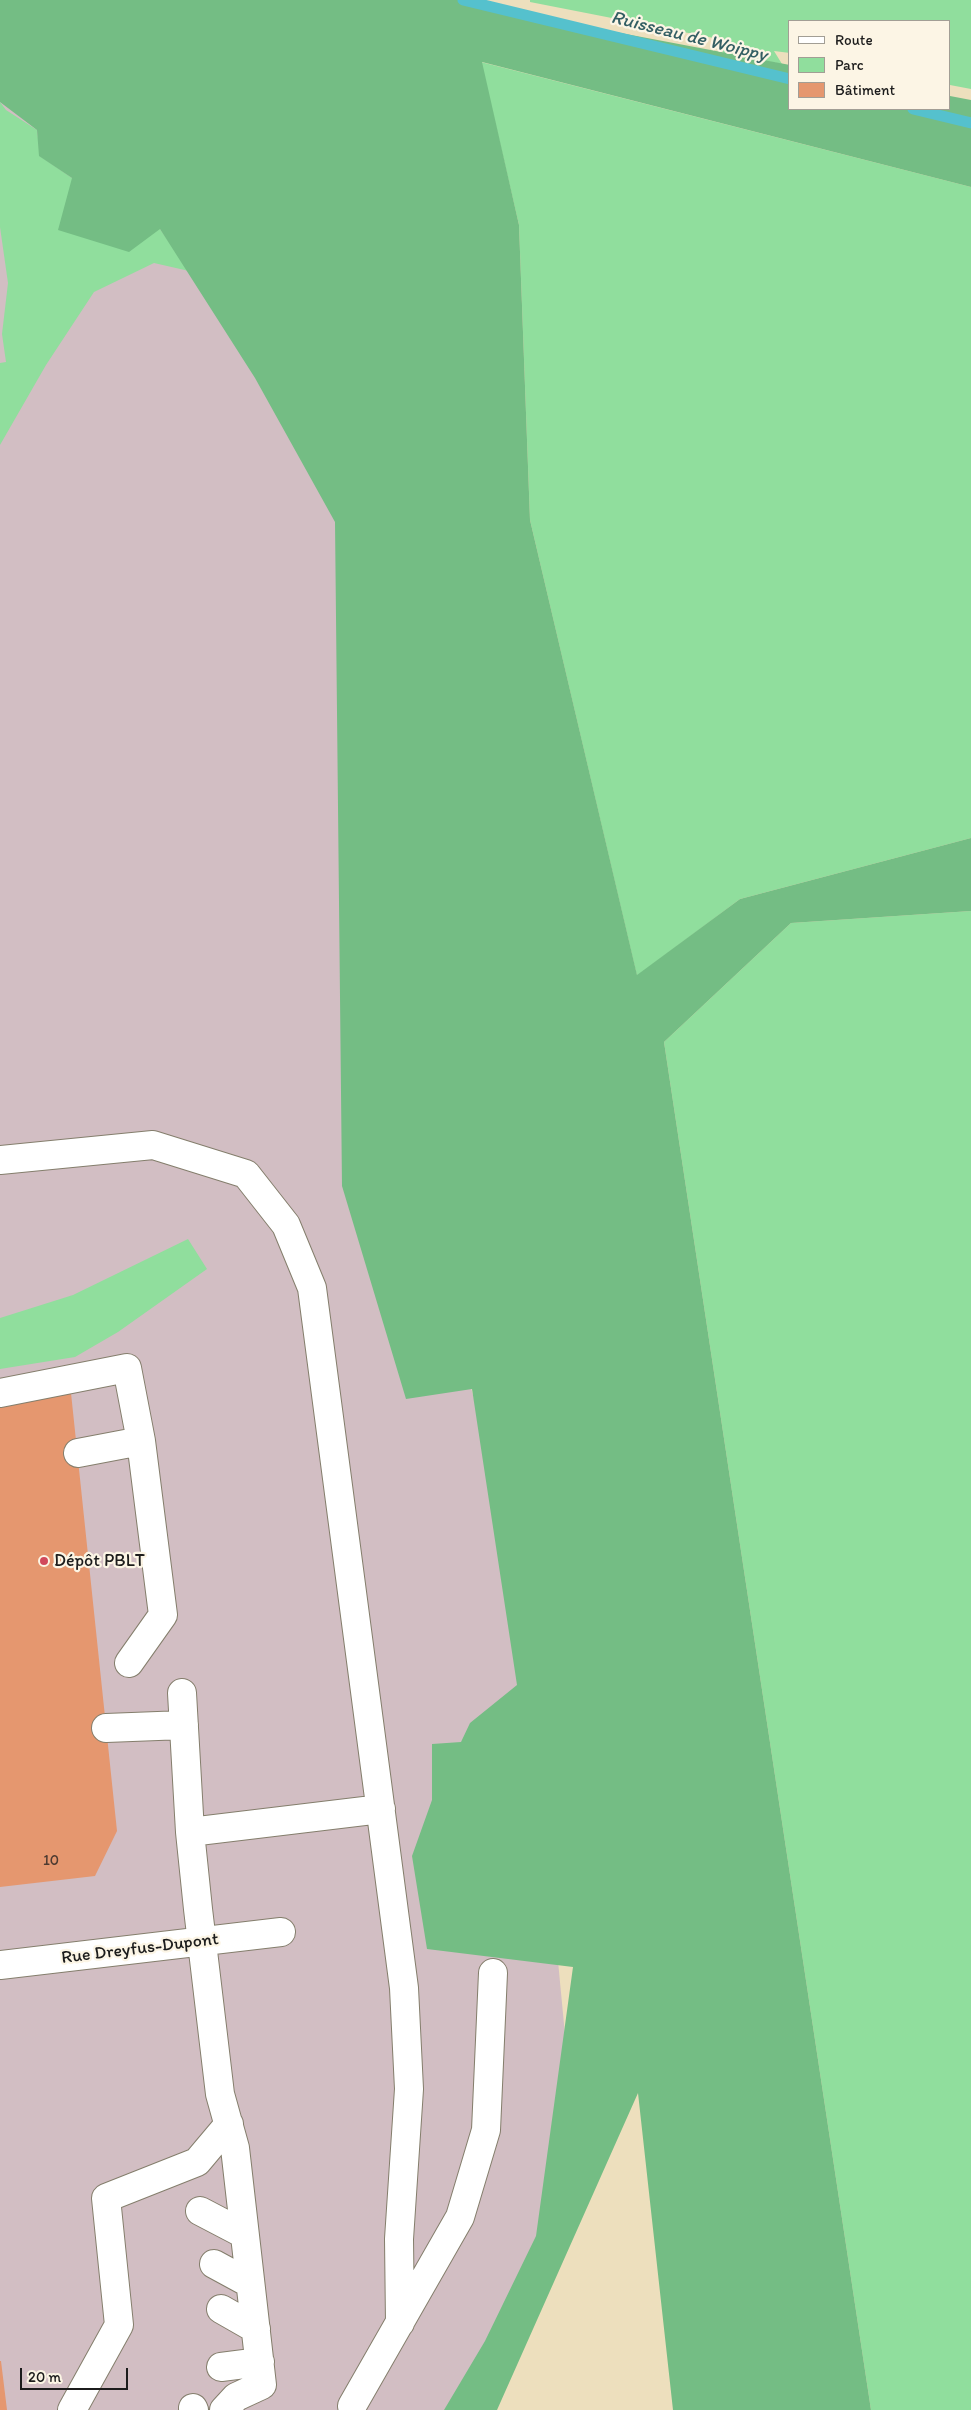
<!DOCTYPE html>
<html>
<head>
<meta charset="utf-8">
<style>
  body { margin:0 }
  #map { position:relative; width:971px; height:2410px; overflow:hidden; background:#eddfbd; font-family:Itim,sans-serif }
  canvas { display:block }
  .legend { position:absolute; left:788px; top:20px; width:162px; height:90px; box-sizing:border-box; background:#fcf5e5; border:1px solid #a29e95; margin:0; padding:6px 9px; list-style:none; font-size:15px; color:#1c1c1c }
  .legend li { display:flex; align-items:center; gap:10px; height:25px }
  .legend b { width:25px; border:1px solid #a29e95 }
  .scale { position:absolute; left:20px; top:2368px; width:108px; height:22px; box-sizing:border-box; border:2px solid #1c1c1c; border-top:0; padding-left:6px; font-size:15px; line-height:18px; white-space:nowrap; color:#1c1c1c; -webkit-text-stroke:4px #fcf5e5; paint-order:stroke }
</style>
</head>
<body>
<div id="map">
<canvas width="971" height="2410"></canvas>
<ul class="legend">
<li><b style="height:6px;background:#fff"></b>Route</li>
<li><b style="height:14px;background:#90de9d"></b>Parc</li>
<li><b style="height:14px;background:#e5976f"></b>Bâtiment</li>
</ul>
<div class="scale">20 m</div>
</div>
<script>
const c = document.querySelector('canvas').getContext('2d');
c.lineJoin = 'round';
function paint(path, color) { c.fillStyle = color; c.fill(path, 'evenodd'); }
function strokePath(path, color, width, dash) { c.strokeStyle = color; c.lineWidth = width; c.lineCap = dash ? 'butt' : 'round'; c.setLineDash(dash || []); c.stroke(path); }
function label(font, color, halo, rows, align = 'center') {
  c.font = font + ' Itim,sans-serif'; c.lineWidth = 4.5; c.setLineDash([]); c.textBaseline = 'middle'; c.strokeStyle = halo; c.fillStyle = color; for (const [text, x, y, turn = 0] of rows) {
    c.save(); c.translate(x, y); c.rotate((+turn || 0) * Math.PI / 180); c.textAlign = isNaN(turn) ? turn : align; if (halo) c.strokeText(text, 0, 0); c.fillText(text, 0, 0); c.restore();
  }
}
const industrial = new Path2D(`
  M0,0H294L378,1033L522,1582L575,2140L481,2410H0Z`);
const green = new Path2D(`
  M530,0H971V89L950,85V21H790V53L774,51L782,64L723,53L719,39L530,2Z
  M481,62L971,187V838L740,899L637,976L530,520L519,225Z
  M0,102L6,110L37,130L40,156L72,178L160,229L189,271L154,263L94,292L46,365L0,445V363L6,362L2,334L8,283L0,227Z
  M971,911V2410H871L664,1042L791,923Z
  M188,1239L207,1269L118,1332L75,1357L0,1369V1318L73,1295Z`);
const forest = new Path2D(`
  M0,0H480L520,14L790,65V109H950V96L971,100V187L482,62L519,225L530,520L637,975L740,899L971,838V911L791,923L664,1042L871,2410H673L638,2093L497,2410H444L485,2341L536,2236L573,1967L427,1949L412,1856L432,1800V1744L461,1742L470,1723L517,1685L472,1389L406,1399L342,1186L335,522L255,378L160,229L129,252L58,230L72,178L39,156L37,130L0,102Z`);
const stream = new Path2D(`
  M463,0L790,79
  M913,109L971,123`);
const building = new Path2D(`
  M71,1393L117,1831L95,1876L0,1887V1404L34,1395Z
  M0,2361H1L7,2410H0Z`);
const minor = new Path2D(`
  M0,1160L153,1145L246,1174L286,1225L312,1288L404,1988L409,2089L399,2239L400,2323
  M0,1393L127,1368L141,1441L163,1615L129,1663
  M78,1453L141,1441
  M182,1693L190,1832L198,1909L220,2094L235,2148L262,2385L236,2397L224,2410
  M106,1728L184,1725
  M190,1832L381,1809
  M0,1965L281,1932
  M200,2211L244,2234
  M214,2264L249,2283
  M221,2309L256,2329
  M221,2367L260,2362
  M352,2406L460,2217L486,2130L493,1973
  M193,2408L194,2410
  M72,2410L119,2325L106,2198L197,2162L229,2124`);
const markers = [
  [44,1561,5,"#d1495b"]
];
const numberNames = [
  ["10",51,1861]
];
const poiNames = [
  ["Dépôt PBLT",54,1561]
];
const streetNames = [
  ["Rue Dreyfus-Dupont",140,1949,-7]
];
const waterNames = [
  ["Ruisseau de Woippy",689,37,14]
];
paint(industrial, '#d2bec3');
paint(green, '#90de9d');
paint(forest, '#74bd84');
strokePath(stream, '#55c1cd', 11);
paint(building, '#e5976f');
strokePath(minor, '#847e6c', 30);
strokePath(minor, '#fff', 28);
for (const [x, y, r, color] of markers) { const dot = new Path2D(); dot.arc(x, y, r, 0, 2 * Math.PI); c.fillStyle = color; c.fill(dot); strokePath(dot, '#fcf5e5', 2); }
label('15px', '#4e3b31', null, numberNames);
label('18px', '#1c1c1c', '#fcf5e5', poiNames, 'left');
label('18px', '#1c1c1c', '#fcf5e5', streetNames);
label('italic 19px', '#335e63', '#fcf5e5', waterNames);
</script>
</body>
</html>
